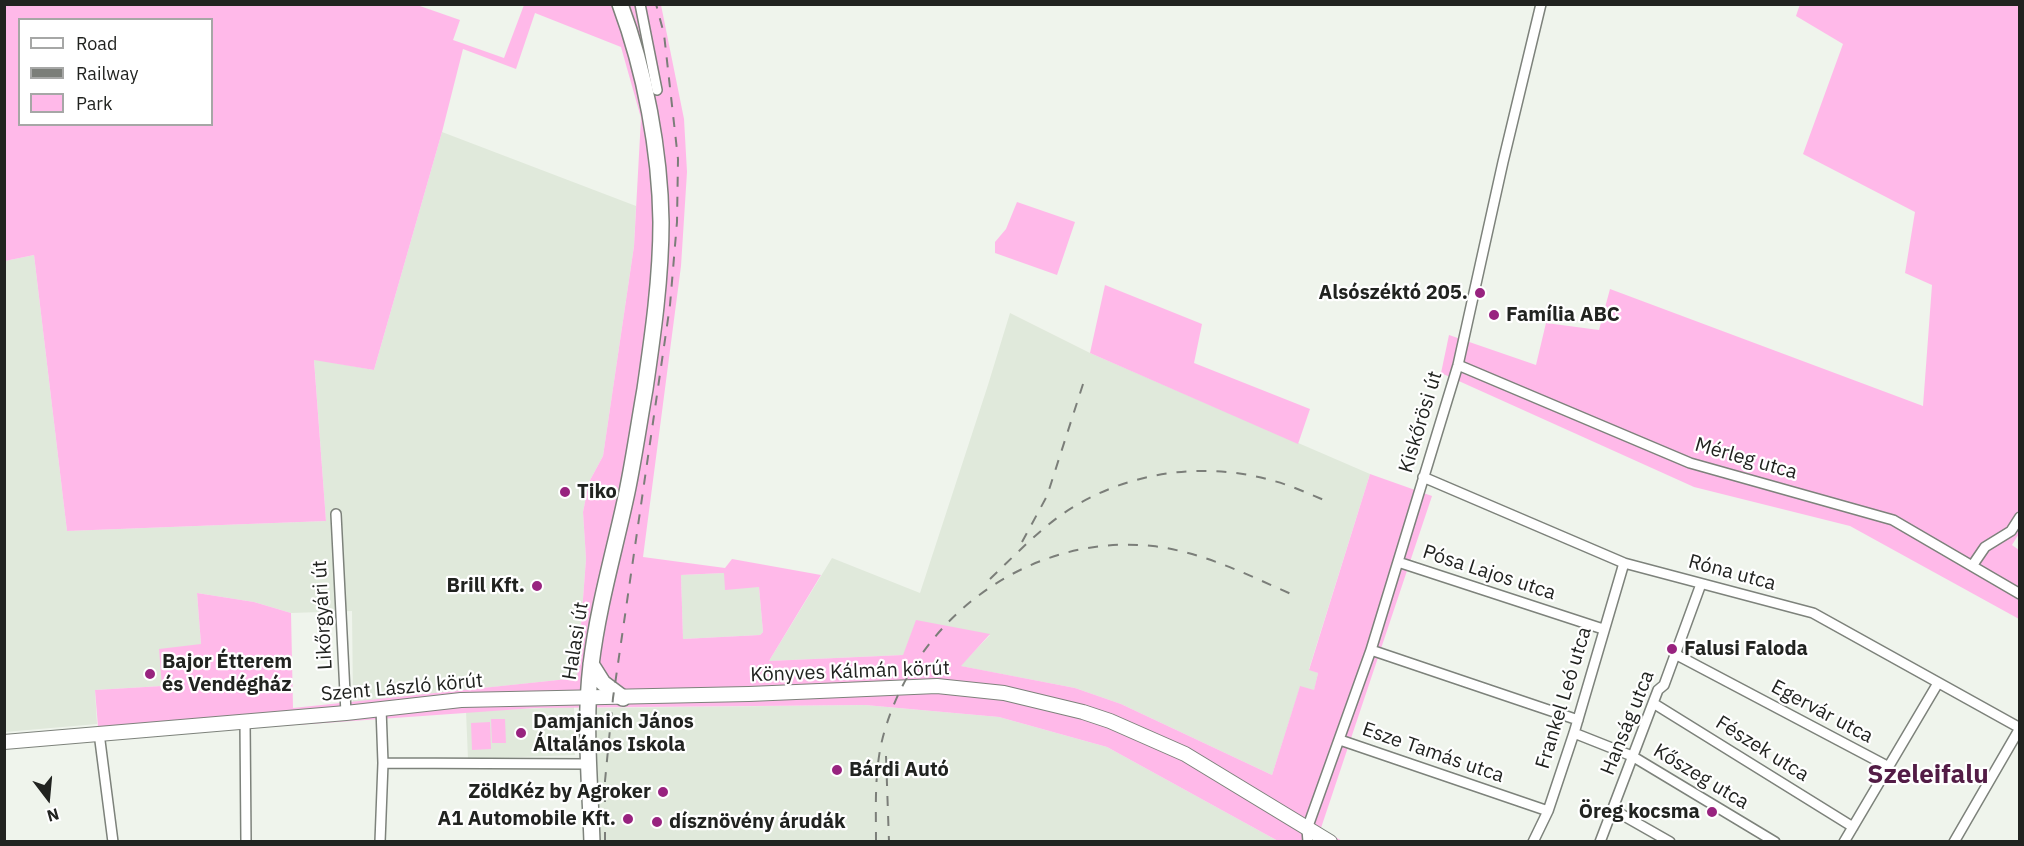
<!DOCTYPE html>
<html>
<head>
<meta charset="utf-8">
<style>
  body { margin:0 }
  #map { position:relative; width:2024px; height:846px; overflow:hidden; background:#eff4ec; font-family:"IBM Plex Sans",sans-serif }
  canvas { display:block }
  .frame { position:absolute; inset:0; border:6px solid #212320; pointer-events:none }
  .legend { position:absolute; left:18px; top:18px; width:195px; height:108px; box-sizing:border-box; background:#fff; border:2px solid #a6a7a6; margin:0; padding:8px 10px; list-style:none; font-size:18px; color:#212320 }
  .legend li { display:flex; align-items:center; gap:12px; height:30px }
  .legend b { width:30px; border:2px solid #a6a7a6 }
  .north { position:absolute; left:18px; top:768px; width:60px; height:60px; -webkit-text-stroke:4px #fff; paint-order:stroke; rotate:164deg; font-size:16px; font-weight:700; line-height:24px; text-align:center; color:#212320 }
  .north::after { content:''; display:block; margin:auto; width:21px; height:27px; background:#212320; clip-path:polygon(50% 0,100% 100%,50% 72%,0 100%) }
</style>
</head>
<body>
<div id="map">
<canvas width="2024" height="846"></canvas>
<div class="frame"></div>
<ul class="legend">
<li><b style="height:8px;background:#fff"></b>Road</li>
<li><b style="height:8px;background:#7b7e79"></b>Railway</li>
<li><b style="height:16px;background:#ffb9e9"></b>Park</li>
</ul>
<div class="north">N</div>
</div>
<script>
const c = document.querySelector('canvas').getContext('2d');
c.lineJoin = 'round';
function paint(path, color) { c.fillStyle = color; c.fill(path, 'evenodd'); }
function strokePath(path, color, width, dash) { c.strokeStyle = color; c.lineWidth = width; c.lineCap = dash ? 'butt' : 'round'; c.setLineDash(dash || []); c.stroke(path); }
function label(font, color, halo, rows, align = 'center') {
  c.font = font + ' "IBM Plex Sans",sans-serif'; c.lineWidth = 4.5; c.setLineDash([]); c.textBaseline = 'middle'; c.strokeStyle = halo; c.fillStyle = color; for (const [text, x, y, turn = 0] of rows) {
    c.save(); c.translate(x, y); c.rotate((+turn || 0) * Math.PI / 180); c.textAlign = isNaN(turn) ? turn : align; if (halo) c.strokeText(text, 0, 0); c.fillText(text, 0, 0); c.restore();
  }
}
const built = new Path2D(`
  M442,132L636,206L634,246L603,456L589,482L583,512L586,559L577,678L353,702L352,611L291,613L254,602L197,593L201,644L162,686L95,690L97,724L5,732V261L34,255L67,531L326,521L314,359L374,370Z
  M1010,313L1090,353L1370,474L1309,669L1318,673L1314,691L1300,687L1272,775L1121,704L1075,688L960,666L990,635L903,655L769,661L832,558L920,593L988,385Z
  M724,573L759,587L763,632L760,635L683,639L681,575Z
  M865,705L999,717L1107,747L1278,841H599L596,708Z
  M574,707L575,755L468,759L466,711Z`);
const green = new Path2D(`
  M1800,4L2019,5L2020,532L2012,545L2019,550V619L1850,526L1694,487L1441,373L1449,335L1536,365L1546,323L1599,330L1610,289L1923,406L1932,285L1905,273L1915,212L1803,154L1843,44L1796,16Z
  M5,5H417L460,20L453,40L504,58L524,5H661L684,119L687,172L681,266L643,557L725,568L732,559L821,575L769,661L903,655L916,620L990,634L961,666L1075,688L1121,704L1272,775L1300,686L1314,690L1318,673L1309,670L1370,474L1432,496L1321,828L1342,841H1278L1107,747L999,717L865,705L535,708L99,739L95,690L162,686L159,649L201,644L197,593L254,602L291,613L293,708L577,678L586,559L583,512L589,482L603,456L634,246L641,118L621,47L535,13L516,69L463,49L442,132L374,370L314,360L326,521L67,531L34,255L5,261ZM20,20H212V124H20ZM724,573L725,590L759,587L763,632L760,635L683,639L681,575Z
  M1017,202L1075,222L1057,275L995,253V242L1006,229Z
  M1105,285L1202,324L1194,363L1310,409L1298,444L1090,353Z
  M491,719H505L506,743H492Z
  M490,722L491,749L472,750L471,723Z`);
const street = new Path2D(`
  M640,4L657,90
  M1458,365L1690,463L1893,520L2020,594
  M1423,477L1624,563L1813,613L2020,728L1954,842
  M336,514L346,713
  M1398,562L1603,629
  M1972,566L1985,547L2011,531L2020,517
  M1371,650L1578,720
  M1675,654L1889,767
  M1653,703L1853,827
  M245,721L246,842
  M99,733L113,842
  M1574,733L1632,756L1775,842
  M1340,740L1548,811
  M383,763L589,764
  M1612,809L1670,842
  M380,842L383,763L381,708
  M1308,842L1307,829L1371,650L1458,365L1503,162L1541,4
  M1533,842L1548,811L1574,733L1624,563
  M1600,842L1653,703L1658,690L1664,685L1701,584
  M1844,842L1938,683`);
const secondary = new Path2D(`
  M4,742L346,713L461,700L749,694L937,686L1004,693L1083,712L1110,721L1185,754L1330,842`);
const primary = new Path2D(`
  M591,664L603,683L623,698
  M592,842C590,783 584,723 591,665C598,606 615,549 627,492C634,458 639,423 645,389C653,334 661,278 661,222C660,151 645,71 620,4`);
const rail = new Path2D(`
  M1022,542L1047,496L1084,381
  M990,579C1013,557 1035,534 1061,515C1123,472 1202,460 1274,481C1293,486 1311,495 1329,502
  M886,756L889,842
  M605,842V781L613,698L670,305L677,222L678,159L664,34L656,4
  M876,842C876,805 874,768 884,733C917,616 1031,533 1153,546C1202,552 1246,574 1291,594`);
const markers = [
  [1480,293,6,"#98237f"],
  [1494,315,6,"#98237f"],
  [565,492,6,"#98237f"],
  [537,586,6,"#98237f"],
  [1672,649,6,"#98237f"],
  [150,674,6,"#98237f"],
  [521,733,6,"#98237f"],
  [837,770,6,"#98237f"],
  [663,792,6,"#98237f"],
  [1712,812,6,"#98237f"],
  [628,819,6,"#98237f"],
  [657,822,6,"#98237f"]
];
const poiNames = [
  ["Alsószéktó 205.",1468,293,"right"],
  ["Família ABC",1506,315],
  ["Tiko",577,492],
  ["Brill Kft.",525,586,"right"],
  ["Falusi Faloda",1684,649],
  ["Bajor Étterem",162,662],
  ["és Vendégház",162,685],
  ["Damjanich János",533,722],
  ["Általános Iskola",533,745],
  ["Bárdi Autó",849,770],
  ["ZöldKéz by Agroker",651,792,"right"],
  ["Öreg kocsma",1700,812,"right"],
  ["A1 Automobile Kft.",616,819,"right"],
  ["dísznövény árudák",669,822]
];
const streetNames = [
  ["Kiskőrösi út",1421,422,-73],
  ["Mérleg utca",1746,459,16],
  ["Pósa Lajos utca",1489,573,18],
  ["Róna utca",1732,573,15],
  ["Likőrgyári út",323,615,-93],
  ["Halasi út",576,641,-81],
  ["Könyves Kálmán körút",850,672,-2],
  ["Szent László körút",402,688,-5],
  ["Frankel Leó utca",1564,698,-73],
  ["Egervár utca",1822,712,28],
  ["Hanság utca",1628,723,-68],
  ["Fészek utca",1762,749,32],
  ["Esze Tamás utca",1433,753,19],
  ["Kőszeg utca",1701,777,31]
];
const districtNames = [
  ["Szeleifalu",1928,775]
];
paint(built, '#e0e9db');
paint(green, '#ffb9e9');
strokePath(street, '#7d827b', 12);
strokePath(secondary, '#7d827b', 16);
strokePath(primary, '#7d827b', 18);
strokePath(street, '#fff', 9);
strokePath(secondary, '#fff', 14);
strokePath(primary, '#fff', 15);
strokePath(rail, '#7b7e79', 2, [10, 10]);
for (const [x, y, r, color] of markers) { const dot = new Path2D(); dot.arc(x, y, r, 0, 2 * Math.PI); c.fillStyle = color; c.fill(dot); strokePath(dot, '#fff', 2); }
label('bold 20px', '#212320', '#fff', poiNames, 'left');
label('20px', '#212320', '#fff', streetNames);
label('bold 26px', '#531c46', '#fff', districtNames);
</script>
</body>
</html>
